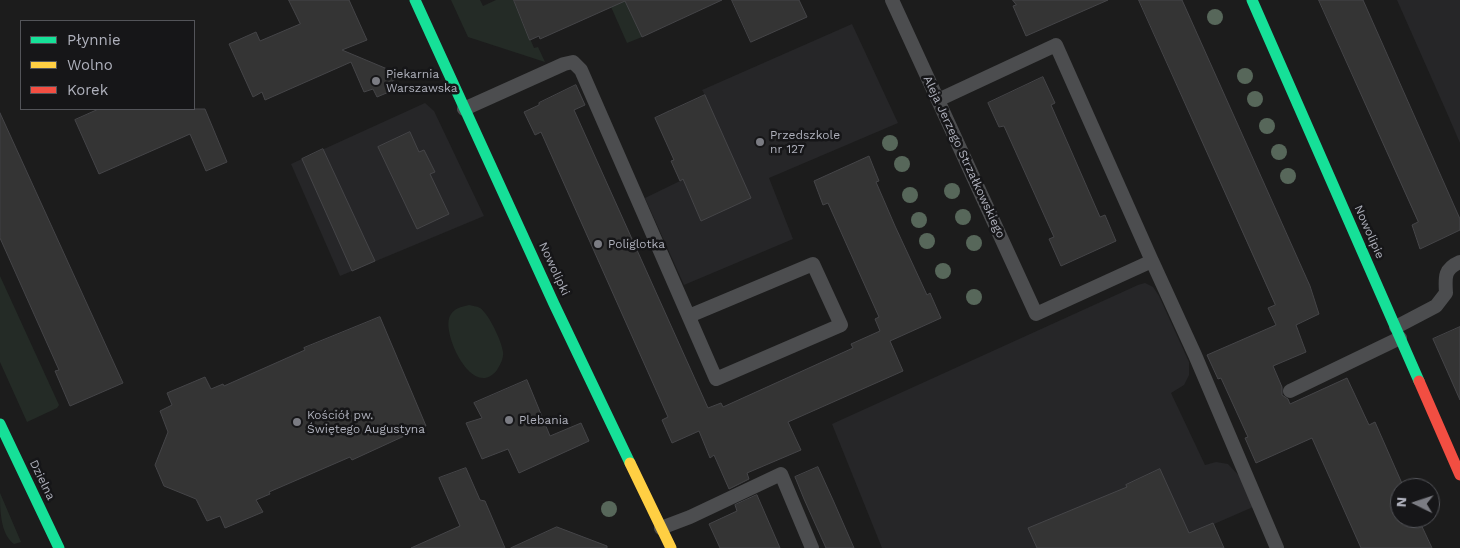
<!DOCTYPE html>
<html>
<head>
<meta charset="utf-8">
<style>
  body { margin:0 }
  #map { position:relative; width:1460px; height:548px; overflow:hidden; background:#1c1c1c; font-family:"Work Sans",sans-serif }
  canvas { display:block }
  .legend { position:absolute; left:20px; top:20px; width:175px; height:90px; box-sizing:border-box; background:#161618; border:1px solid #535459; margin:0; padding:6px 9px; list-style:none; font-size:15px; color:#aeb0bb }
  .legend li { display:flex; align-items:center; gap:10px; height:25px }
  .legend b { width:25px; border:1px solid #535459 }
  .north { position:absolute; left:1390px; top:478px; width:50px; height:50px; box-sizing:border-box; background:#161618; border:1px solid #535459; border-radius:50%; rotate:274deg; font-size:14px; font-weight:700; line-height:20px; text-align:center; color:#aeb0bb }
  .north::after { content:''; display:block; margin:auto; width:18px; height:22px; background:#7b7c83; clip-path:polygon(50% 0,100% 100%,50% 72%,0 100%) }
</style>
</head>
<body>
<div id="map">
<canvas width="1460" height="548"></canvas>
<ul class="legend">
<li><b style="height:6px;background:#16e098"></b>Płynnie</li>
<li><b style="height:6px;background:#ffcf43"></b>Wolno</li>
<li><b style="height:6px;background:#f24e42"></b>Korek</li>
</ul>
<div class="north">N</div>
</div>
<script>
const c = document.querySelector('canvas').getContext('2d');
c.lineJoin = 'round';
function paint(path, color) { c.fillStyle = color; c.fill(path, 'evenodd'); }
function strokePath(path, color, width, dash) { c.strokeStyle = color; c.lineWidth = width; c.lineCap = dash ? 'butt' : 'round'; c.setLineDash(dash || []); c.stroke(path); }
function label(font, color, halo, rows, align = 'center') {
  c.font = font + ' "Work Sans",sans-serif'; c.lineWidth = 5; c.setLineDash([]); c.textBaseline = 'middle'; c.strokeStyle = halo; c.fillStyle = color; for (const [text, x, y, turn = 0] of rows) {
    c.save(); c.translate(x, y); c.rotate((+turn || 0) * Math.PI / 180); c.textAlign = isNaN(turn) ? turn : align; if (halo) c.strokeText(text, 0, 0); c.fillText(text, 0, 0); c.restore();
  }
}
const built = new Path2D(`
  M1397,0H1460V143L1447,113Z
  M852,24L898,123L769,178L793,239L684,285L645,198L680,181L671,161L674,160L655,118L669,110L670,111L705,95L702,90Z
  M425,103L434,111L484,216L340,276L291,164Z
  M1145,283L1153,287L1159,296L1189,362V375L1184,385L1171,393L1205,465L1216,462L1228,464L1242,479L1253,507L1214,524L1224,548H882L832,424L1138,285Z`);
const green = new Path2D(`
  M451,0H480L483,6L496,0H513L515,3L522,0V20L534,48L538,47L545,62L468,37Z
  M608,0H625L642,37L627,43Z
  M0,276L59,405L57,408L27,422L0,362Z
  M469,305C472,306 477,306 480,308C489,314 502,342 503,352C504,358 500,365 497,370C473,401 441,333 450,316C454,308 461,307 469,305Z
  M0,493L21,542L14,544C0,534 0,508 0,493Z`);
const building = new Path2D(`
  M289,0H349L367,40L342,50L404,76L392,81L396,89L377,97L373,89L364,92L351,62L265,100L262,92L253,97L229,44L256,32L260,41L300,24Z
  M514,0H722L642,37L625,1L540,39L539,36L530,40Z
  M732,0H799L807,17L751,42Z
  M1013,0H1108L1026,36L1013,6L1016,5Z
  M1139,0H1182L1310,286L1319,314L1296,325L1306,352L1273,366L1282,387V395L1288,399L1290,404L1347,378L1369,425L1375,422L1404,488H1400V518H1418L1432,548H1361L1312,438L1256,463L1245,438L1248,437L1221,378L1218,379L1207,355L1276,325L1268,308L1275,305Z
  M1319,0H1363L1460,219V230L1420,249L1412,225L1418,222Z
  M1043,77L1055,103L1051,105L1069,146L1100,217L1105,215L1116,241L1061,266L1049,239L1054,237L1004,126L999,127L988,103Z
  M576,85L585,105L574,110L708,408L721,403L723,407L853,348L851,344L880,331L875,319L879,317L828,203L823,205L814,181L869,156L879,181L876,182L895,226L927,295L930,293L941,318L890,341L903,371L788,422L801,450L747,473L749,479L729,489L714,455L710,458L699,431L672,443L662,420L668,417L541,132L535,135L524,112L539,105V103Z
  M705,95L751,198L701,221L683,179L680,181L671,161L674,160L655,118Z
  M99,109H205L227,162L206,171L190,134L99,174L75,120Z
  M0,113L123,383L70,406L55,371L59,370L0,238Z
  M410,132L419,152L424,150L435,172L430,174L449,214L417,229L378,147Z
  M323,149L375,261L352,271L302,159Z
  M380,317L426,426L352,460L350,457L269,492L270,494L256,500L263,512L225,528L220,516L207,521L196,499L164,486L155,465L168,432L160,411L172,405L167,393L205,377L211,389L223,384L224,386L305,350L304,348Z
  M1460,327V400L1433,339Z
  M527,380L550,436L581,423L589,441L519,473L508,449L482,459L466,423L482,418L474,403Z
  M818,467L833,500L854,548H826L804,499L795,477Z
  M466,468L480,500L485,501L505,548H411L460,526L439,478Z
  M1160,469L1189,533L1213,523L1224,548H1037L1028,528L1127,487L1126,485Z
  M757,495L780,548H720L709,524L737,511L735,505Z
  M557,527L607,546V548H511Z`);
const lane = new Path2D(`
  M892,0L1036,314L1152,261L1056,45L938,100
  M464,109L564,64L573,62L581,70L716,379L841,325L813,264L689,316
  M1152,261L1195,355L1277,548
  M1396,327L1436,306L1446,293C1445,277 1444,269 1460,262
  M1290,391L1400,338
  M661,528L690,517L781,474L812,548`);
const fast = new Path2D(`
  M415,0L554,304L630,463
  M1252,0L1419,381
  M0,424L59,548`);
const slow = new Path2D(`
  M630,463L671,548`);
const jam = new Path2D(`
  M1419,381L1460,475`);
const trees = [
  [1215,17],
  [1245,76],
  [1255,99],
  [1267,126],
  [890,143],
  [1279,152],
  [902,164],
  [1288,176],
  [952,191],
  [910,195],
  [963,217],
  [919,220],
  [927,241],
  [974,243],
  [943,271],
  [974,297],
  [609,509]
];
const markers = [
  [376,81,5,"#7b7c83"],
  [760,142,5,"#7b7c83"],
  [598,244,5,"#7b7c83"],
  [509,420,5,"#7b7c83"],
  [297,422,5,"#7b7c83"]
];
const poiNames = [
  ["Piekarnia",386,74],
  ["Warszawska",386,88],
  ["Przedszkole",770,135],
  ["nr 127",770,149],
  ["Poliglotka",608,244],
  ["Kościół pw.",307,415],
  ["Świętego Augustyna",307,429],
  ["Plebania",519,420]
];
const streetNames = [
  ["Aleja Jerzego Strzałkowskiego",964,157,65],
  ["Nowolipie",1369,232,66],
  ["Nowolipki",554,269,65],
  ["Dzielna",42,480,64]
];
paint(built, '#262628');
paint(green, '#242b26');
paint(building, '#343434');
strokePath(building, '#454548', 1);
strokePath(lane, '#4c4d4f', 14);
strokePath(fast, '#16e098', 11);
strokePath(slow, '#ffcf43', 11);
strokePath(jam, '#f24e42', 11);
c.fillStyle = '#57675a';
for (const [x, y] of trees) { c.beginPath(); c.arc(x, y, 8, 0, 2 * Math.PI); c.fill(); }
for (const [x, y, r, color] of markers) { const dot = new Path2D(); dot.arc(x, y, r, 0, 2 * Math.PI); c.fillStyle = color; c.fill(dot); strokePath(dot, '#161618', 2); }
label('12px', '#aeb0bb', '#161618', poiNames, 'left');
label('12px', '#aeb0bb', '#161618', streetNames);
</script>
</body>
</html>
